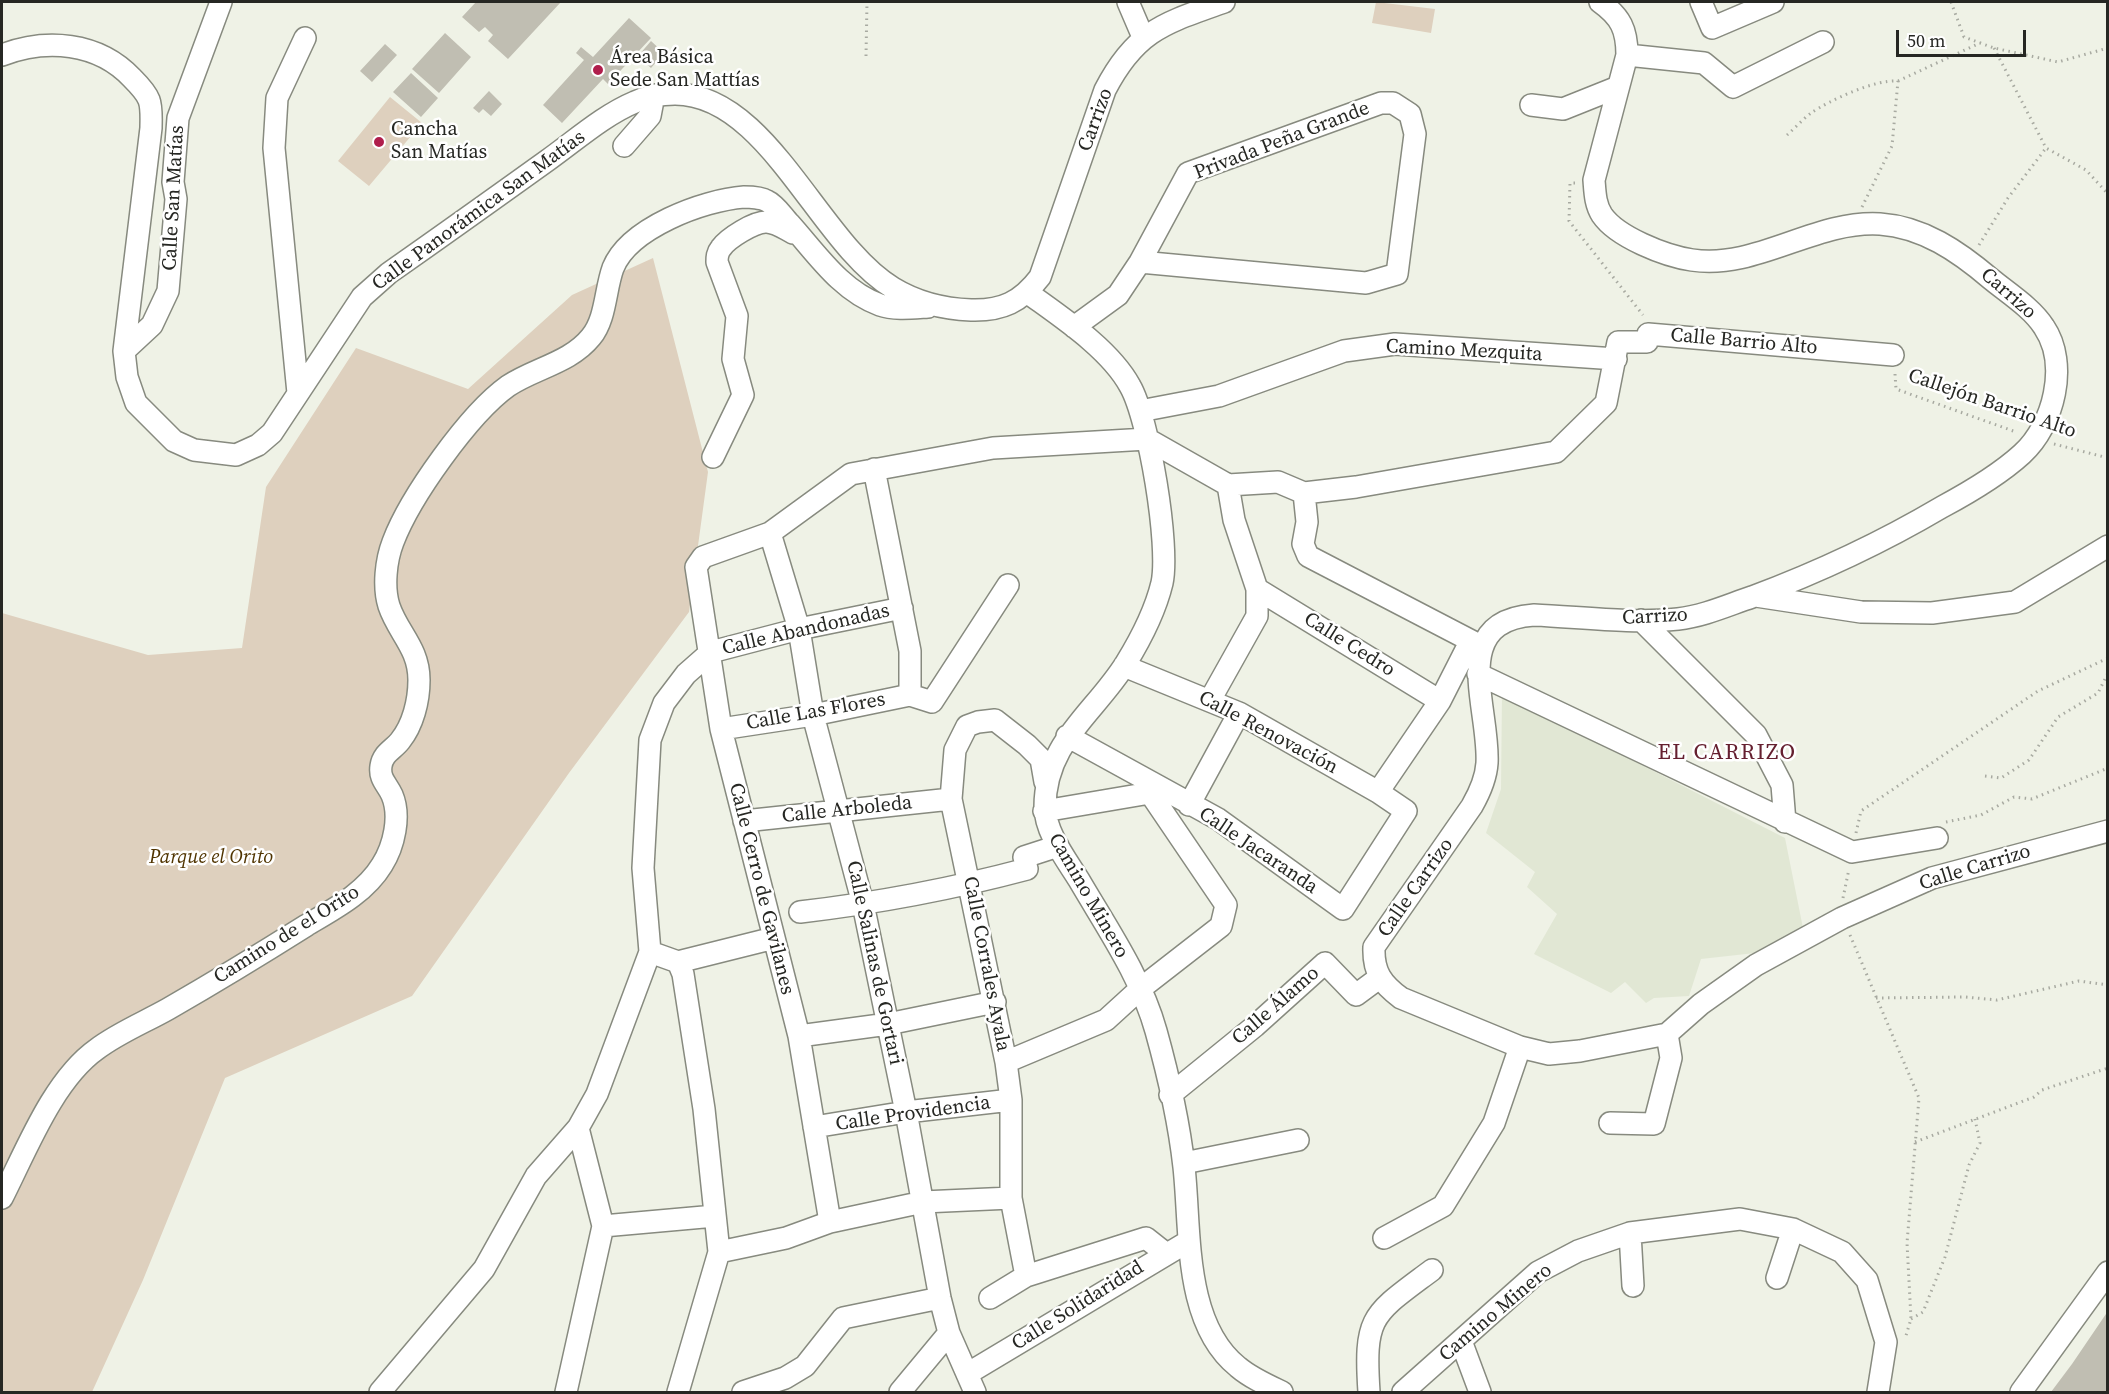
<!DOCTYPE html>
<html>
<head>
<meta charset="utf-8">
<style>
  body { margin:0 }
  #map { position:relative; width:2109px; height:1394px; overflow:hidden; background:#eff2e6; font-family:"Source Serif 4",serif }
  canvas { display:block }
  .frame { position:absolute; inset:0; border:3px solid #262723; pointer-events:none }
  .scale { position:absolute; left:1896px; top:30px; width:130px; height:27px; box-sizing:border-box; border:3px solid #262723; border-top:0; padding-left:8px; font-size:18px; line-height:21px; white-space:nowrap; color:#262723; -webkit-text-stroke:4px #fff; paint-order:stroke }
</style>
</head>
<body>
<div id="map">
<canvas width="2109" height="1394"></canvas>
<div class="frame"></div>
<div class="scale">50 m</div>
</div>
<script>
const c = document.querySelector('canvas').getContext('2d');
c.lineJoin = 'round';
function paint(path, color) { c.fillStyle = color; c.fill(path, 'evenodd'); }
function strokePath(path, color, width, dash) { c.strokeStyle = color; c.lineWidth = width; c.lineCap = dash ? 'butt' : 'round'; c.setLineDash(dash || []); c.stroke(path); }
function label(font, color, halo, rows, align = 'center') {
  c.font = font + ' "Source Serif 4",serif'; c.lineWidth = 5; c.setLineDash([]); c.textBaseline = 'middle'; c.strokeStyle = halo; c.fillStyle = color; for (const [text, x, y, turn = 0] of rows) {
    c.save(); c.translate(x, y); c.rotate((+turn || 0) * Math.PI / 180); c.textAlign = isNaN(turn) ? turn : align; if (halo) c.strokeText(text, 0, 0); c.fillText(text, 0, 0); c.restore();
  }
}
const built = new Path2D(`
  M1502,694L1785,838L1803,928L1755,953L1701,959L1689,996L1654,998L1646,1003L1625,982L1611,993L1534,954L1557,914L1527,887L1535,872L1486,833L1501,789Z`);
const green = new Path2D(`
  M1376,2L1435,9L1431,33L1372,23Z
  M390,97L422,123L369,186L338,161Z
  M653,258L708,472L689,612L569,773L412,996L225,1078L143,1280L92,1392H2V613L148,655L242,648L266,487L356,348L468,389L572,295Z`);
const building = new Path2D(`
  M476,2H561L508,59L488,41L493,35L485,27L479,32L462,17Z
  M629,18L651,38L608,84L603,79L562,123L543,105L584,60L576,53L581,47L593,57Z
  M445,33L471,57L439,93L412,69Z
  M651,41L664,53L651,68L638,56Z
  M385,44L397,55L372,82L360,71Z
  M411,73L438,98L421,117L393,92Z
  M489,91L502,104L491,116L483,109L479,113L473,108Z
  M2108,1311V1392H2051L2072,1364Z`);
const path = new Path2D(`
  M1951,2L1964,37L1994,48L2058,62L2108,48
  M1994,48L2046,148L2086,170L2108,194
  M866,56L867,2
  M1898,81L1980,43
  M1787,135C1795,128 1803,119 1811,113C1830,100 1876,79 1898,81
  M1575,183H1570L1569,221L1643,315
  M1862,207L1892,146L1898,81
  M1979,245L2008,198L2046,148
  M1895,374L1896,389L2016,432
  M2054,444L2108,458
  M1985,776L2001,778L2029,760L2058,717L2098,693L2108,673
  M1946,822L1981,815L2014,797L2032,799L2108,768
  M1856,833L1861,811L2038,691L2108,658
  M1843,898L1849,869
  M1850,935L1919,1098L1907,1243L1911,1319L1905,1339
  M1876,998L1965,997L1997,1000L2079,981L2108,985
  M1915,1142L2034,1097L2042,1090L2108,1068
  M1911,1319L1923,1312L1945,1257L1969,1165L1980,1143L1975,1119`);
const minor = new Path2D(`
  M1128,2L1143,37
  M1600,2C1621,17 1627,30 1627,55L1594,180C1595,192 1595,204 1602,215C1617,237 1665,256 1692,260C1756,270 1815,220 1880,224C1923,227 1958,251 1991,279C2008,293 2032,308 2044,327C2069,364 2054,425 2022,454C1999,475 1970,492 1942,507C1881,543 1819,572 1752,597C1728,605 1704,616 1678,619C1630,624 1581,617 1534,615C1447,621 1490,708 1487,763C1486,779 1480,792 1472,806L1374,947C1373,972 1382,984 1401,998L1520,1047L1549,1054L1580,1051L1667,1034L1701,1004L1756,965L1842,918L1932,878L2108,831
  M1701,2L1712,28L1773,2
  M2,55C46,38 98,42 132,78C138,84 146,92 149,100C152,108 151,120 151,128L124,351L127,377L136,403L174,441L194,450L236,455L258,445L272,433L362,297L389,273C442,236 495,198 548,160C576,140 604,115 635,102C648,96 660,94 675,94C768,94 819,244 893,288C916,302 944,309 971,310C1002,311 1021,302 1040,277L1105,90C1136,30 1165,23 1224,2
  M1627,55L1704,63L1733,87L1823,42
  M1531,105L1563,109L1618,87
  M624,146L650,116L654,95
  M1028,293C1061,317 1110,349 1130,386C1149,419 1170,546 1162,583C1155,612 1142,637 1126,663C1095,713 1045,742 1045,807C1045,832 1066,859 1079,880C1107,928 1141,977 1156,1031C1168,1074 1179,1122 1184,1167C1191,1230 1183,1323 1238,1367C1251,1378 1267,1385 1282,1392
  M1074,327L1118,295L1140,262L1188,173L1381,103H1393L1410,114L1415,134L1397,274L1366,283L1140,262
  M124,351L152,325L168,291L176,199L173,182L178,118L221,2
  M298,393L274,148L277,98L305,38
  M1140,411L1219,396L1344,351L1395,344L1616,359
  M1147,439L1228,485
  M713,457L743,395L733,359L737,316L717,262C717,257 717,253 721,248C728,238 754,222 766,222C776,222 785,229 793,233
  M874,469L910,651V695
  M1228,485L1278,482L1304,493L1307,522L1303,544L1308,556L1481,646
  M1304,493L1356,487L1556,452L1606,403L1618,342H1647L1648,334L1893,355
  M770,533L799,629L813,715L863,904L906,1112L940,1298L949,1333L975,1392
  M1257,589L1440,701
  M1756,596L1861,612L1932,613L2015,602L2108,546
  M1641,620L1756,735L1782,785L1785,822
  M1478,674L1852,852L1937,838
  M1210,700L1257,616V589L1234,520L1228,485
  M721,729L813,715L910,695L932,702L1008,585
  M1067,736L1218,819L1343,909L1406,811L1378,792L1239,713L1124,666
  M1378,792L1440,701L1470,642
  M1189,805L1239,713
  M744,821L951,799
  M800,912C877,903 952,889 1027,869L1024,857L1058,846
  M650,952L678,962L683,974L704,1109L719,1252L678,1392
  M678,962L774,938
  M799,1036L888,1024L995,1002
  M1006,1062L1106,1020L1140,989L1221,926L1226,905L1150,793L1044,811
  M1170,1095L1255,1026L1325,963L1356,995L1379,978
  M1610,1123L1654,1124L1671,1058L1667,1034
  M814,1127L906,1112L1011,1100
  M1184,1163L1298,1140
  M2,1198C26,1151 53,1080 97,1049C118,1033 145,1022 168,1009C215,982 261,954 307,925C334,909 365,893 382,865C394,846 401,816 392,795C387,784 379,779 381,766C383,753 393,750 400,741C413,725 419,701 419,680C419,648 398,633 389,606C383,587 386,560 393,542C410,497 469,414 508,386C535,368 570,363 591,337C606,319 605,290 613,268C629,228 703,200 744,197C750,197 762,198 767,201C776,205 783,217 790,224C816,253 841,291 880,305C894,310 912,308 928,307
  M830,1222L799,1036L721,729L696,567L703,557L770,533L851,474L993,448L1147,439
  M603,1226L715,1216
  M1630,1233L1633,1286
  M1384,1238L1443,1206L1494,1123L1520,1047
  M719,1252L786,1238L830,1222L923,1202L1011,1198
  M1026,1276L1011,1198V1100L1006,1062L951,799L955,750L967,726L978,722L995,720L1027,745L1041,759L1045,782
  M1777,1278L1793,1229
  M990,1298L1026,1276L1146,1238L1165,1253
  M1461,1341L1480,1392
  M967,1374L1189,1241
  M380,1392L484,1269L536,1176L578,1128L597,1094L650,952L643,868L650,740L664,703L686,674L711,652L799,629L902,608
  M566,1392L603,1226L578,1128
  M743,1392L785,1378L805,1366L843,1318L940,1298
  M900,1392L949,1333
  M1369,1392C1364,1315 1372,1315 1432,1270
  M1403,1392L1538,1272L1578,1251L1630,1233L1740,1219L1793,1229L1842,1252L1867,1280L1886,1342L1878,1392
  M2021,1392L2108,1272`);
const markers = [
  [598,70,6,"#b01e4c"],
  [379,142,6,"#b01e4c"]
];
const poiNames = [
  ["Área Básica",610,58],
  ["Sede San Mattías",610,81],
  ["Cancha",391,130],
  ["San Matías",391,153]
];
const streetNames = [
  ["Carrizo",1096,120,-70],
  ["Privada Peña Grande",1282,141,-21],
  ["Calle San Matías",174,198,-87],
  ["Calle Panorámica San Matías",479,211,-36],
  ["Carrizo",2008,294,41],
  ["Calle Barrio Alto",1744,342,5],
  ["Camino Mezquita",1464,351,3],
  ["Callejón Barrio Alto",1992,404,19],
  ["Carrizo",1655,617,-3],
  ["Calle Abandonadas",806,630,-13],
  ["Calle Cedro",1349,645,32],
  ["Calle Las Flores",816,712,-10],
  ["Calle Renovación",1268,733,28],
  ["Calle Arboleda",847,810,-6],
  ["Calle Jacaranda",1258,851,34],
  ["Calle Carrizo",1975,868,-17],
  ["Calle Carrizo",1416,888,-55],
  ["Calle Cerro de Gavilanes",761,889,76],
  ["Camino Minero",1088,896,60],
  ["Camino de el Orito",287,935,-32],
  ["Calle Salinas de Gortari",874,963,78],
  ["Calle Corrales Ayala",986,964,79],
  ["Calle Álamo",1276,1006,-41],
  ["Calle Providencia",913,1114,-8],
  ["Calle Solidaridad",1078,1306,-32],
  ["Camino Minero",1496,1313,-40]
];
const parkNames = [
  ["Parque el Orito",211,858]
];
const quarterNames = [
  ["EL CARRIZO",1727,753]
];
paint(built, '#e1e7d4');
paint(green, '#ded0be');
paint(building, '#c0beb2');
strokePath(minor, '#878a7f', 24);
strokePath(path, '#a8aaa1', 3, [1.5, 4.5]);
strokePath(minor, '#fff', 21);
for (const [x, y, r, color] of markers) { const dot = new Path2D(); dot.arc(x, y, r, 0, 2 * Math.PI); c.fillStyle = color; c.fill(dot); strokePath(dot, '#fff', 2); }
label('20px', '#262723', '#fff', poiNames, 'left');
label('20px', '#262723', '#fff', streetNames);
label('italic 20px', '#503400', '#fff', parkNames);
c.letterSpacing = '1.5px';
label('22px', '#652030', '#fff', quarterNames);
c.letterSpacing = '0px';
</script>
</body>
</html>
